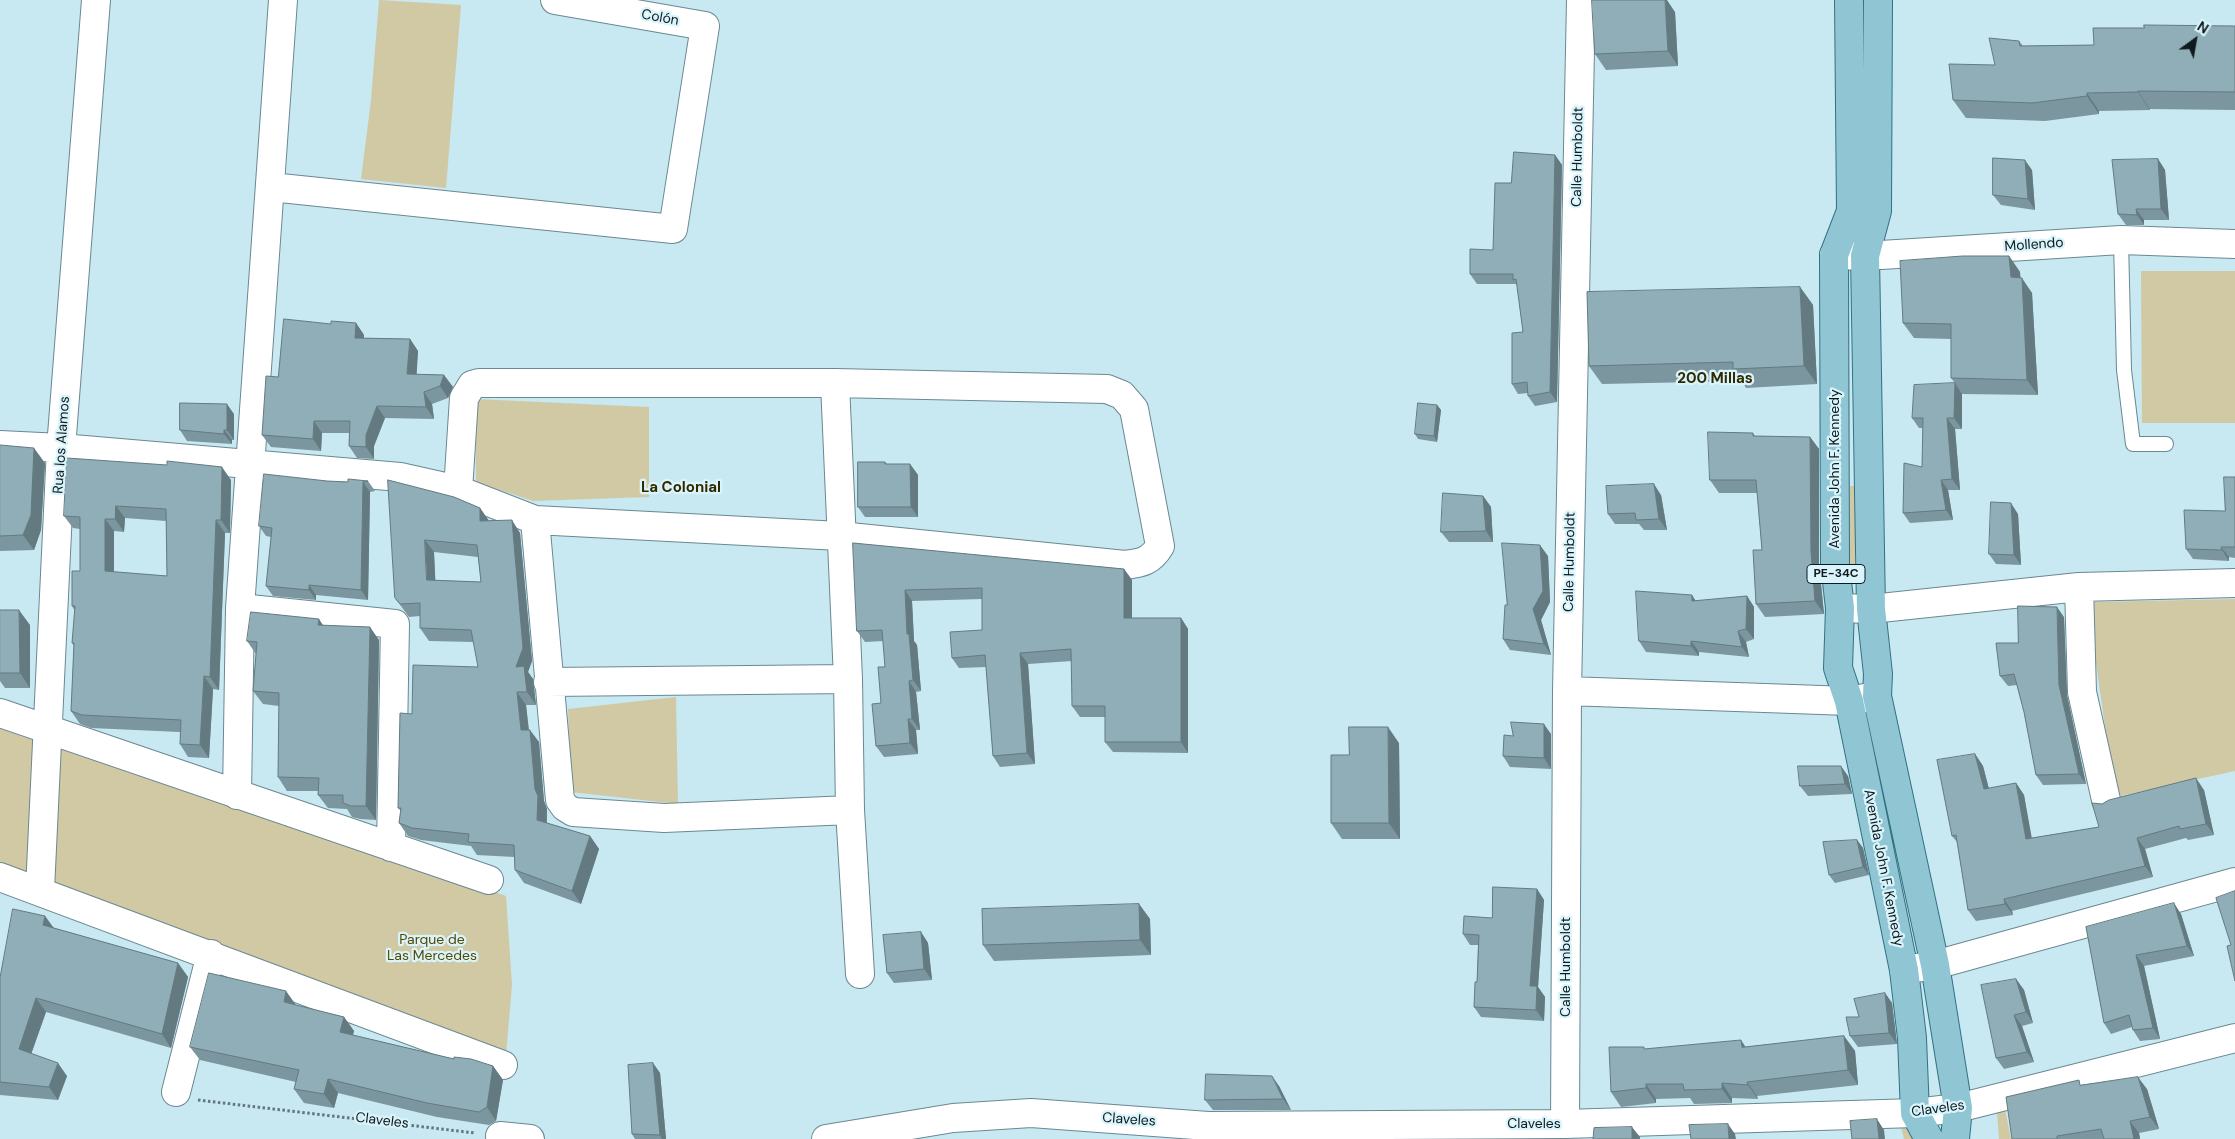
<!DOCTYPE html>
<html>
<head>
<meta charset="utf-8">
<style>
  body { margin:0 }
  #map { position:relative; width:2235px; height:1139px; overflow:hidden; background:#c8e8f2; font-family:"DM Sans",sans-serif }
  canvas { display:block }
  .north { position:absolute; left:2170px; top:15px; width:50px; height:50px; -webkit-text-stroke:4px #daf4fc; paint-order:stroke; rotate:32deg; font-size:14px; font-weight:700; line-height:20px; text-align:center; color:#0e1a1d }
  .north::after { content:''; display:block; margin:auto; width:18px; height:22px; background:#0e1a1d; clip-path:polygon(50% 0,100% 100%,50% 72%,0 100%) }
</style>
</head>
<body>
<div id="map">
<canvas width="2235" height="1139"></canvas>
<div class="north">N</div>
</div>
<script>
const c = document.querySelector('canvas').getContext('2d');
c.lineJoin = 'round';
function paint(path, color) { c.fillStyle = color; c.fill(path, 'evenodd'); }
function strokePath(path, color, width, dash) { c.strokeStyle = color; c.lineWidth = width; c.lineCap = dash ? 'butt' : 'round'; c.setLineDash(dash || []); c.stroke(path); }
function label(font, color, halo, rows, align = 'center') {
  c.font = font + ' "DM Sans",sans-serif'; c.lineWidth = 4.5; c.setLineDash([]); c.textBaseline = 'middle'; c.strokeStyle = halo; c.fillStyle = color; for (const [text, x, y, turn = 0] of rows) {
    c.save(); c.translate(x, y); c.rotate((+turn || 0) * Math.PI / 180); c.textAlign = isNaN(turn) ? turn : align; if (halo) c.strokeText(text, 0, 0); c.fillText(text, 0, 0); c.restore();
  }
}
const green = new Path2D(`
  M379,0L461,5L446,188L361,179L371,100Z
  M2141,271H2235V423H2142Z
  M475,399L649,407V497L533,501L476,482Z
  M1850,486H1855V583H1850Z
  M2235,599V771L2115,797L2088,606L2095,602Z
  M676,697L678,804L571,792L568,709Z
  M0,721L506,896L512,985L506,1055L0,863Z
  M2004,1104L2011,1139H1999L1997,1112Z
  M1913,1126L1916,1139H1904L1901,1127Z`);
const path = new Path2D(`
  M198,1100L475,1133`);
const service = new Path2D(`
  M2121,240L2124,370L2133,444H2166`);
const minor = new Path2D(`
  M271,187L673,229L705,26L555,0
  M1834,255L1865,256L2121,240L2235,244
  M835,383L848,679L850,810L860,974
  M0,445L61,448L400,477L458,490L535,520L840,536L1125,565C1142,563 1151,561 1160,546L1134,409L1122,395L1107,389L835,383H479L472,385L464,398L458,490
  M535,520L560,800L565,807L573,812L664,818L850,810
  M2079,587L2082,692L2106,800
  M240,608L395,624L391,847
  M1840,608L1871,609L2079,587L2235,583
  M548,682L848,679
  M1567,691L1849,701L1870,697
  M0,713L489,880
  M237,795L240,608L283,0
  M0,877L503,1065
  M40,890L61,448L96,0
  M1904,970L1935,965L2235,882
  M176,1092L211,954
  M1565,1124L1567,691L1581,0
  M500,1136L530,1139
  M826,1139L953,1118L1031,1113L1208,1126L1565,1124L1915,1113L1958,1108L2235,1038`);
const primary = new Path2D(`
  M1849,0L1851,211L1834,255L1835,564L1840,608L1838,668L1849,701L1904,970L1912,1038L1915,1113L1929,1139
  M1878,0L1877,211L1865,256L1871,609L1878,674L1877,696L1935,965L1958,1108L1955,1139`);
const wall = new Path2D(`
  M1675,12L1678,66L1606,70L1595,54Z
  M2235,26V110L2150,109V110L2099,111V114L2045,121L1966,118L1953,100L1995,65L2019,41L2023,46L2094,45L2144,28Z
  M1555,155L1562,165L1557,402L1535,406L1528,396V393L1518,394L1512,384L1523,332L1517,285L1516,284H1477L1470,274L1493,250L1511,183Z
  M2158,159L2165,170L2169,220H2144V225H2126L2118,214Z
  M2032,170L2035,210L2001,205L1993,195Z
  M2009,256L2020,272V278L2032,293L2038,395L1962,394V429H1955L1960,490H1948L1953,520L1910,523L1903,513L1922,467L1923,428H1919L1912,418L1955,383L1951,378V339L1914,338L1903,323Z
  M1800,287L1813,305L1817,384L1746,388L1742,381L1602,384L1589,366Z
  M356,323L364,335V338L410,339L418,351L416,374L444,375L453,387L448,398L432,404L434,419L385,418L374,446V459L357,458L349,446V433H322L321,451L271,447L262,435L278,377L331,324Z
  M1437,405L1441,410L1437,442L1418,439L1415,434Z
  M234,414V440H232V444L187,441L180,430Z
  M1753,433L1755,436L1810,437L1819,449V564L1824,614L1765,617L1756,604L1762,550L1757,493H1719L1710,480Z
  M0,445L45,463L41,530L34,550L0,551Z
  M885,462L887,464H910L918,475V517H865L858,507Z
  M2235,477V558L2229,557V561L2193,559L2186,549L2225,511Z
  M231,480L230,533H225L219,690L213,689L209,758L188,757L180,744V732L91,728L80,724L71,711L74,646L72,643L75,611L72,606L80,571V529L73,528L64,516ZM125,518L166,521L167,576L114,572V531L124,532Z
  M388,480L480,508L489,521L520,533L532,661L528,672L533,679L536,705H526L529,730L539,742L544,801L547,809V823L590,836L599,849L581,904L524,883L515,870L514,857L477,855L471,846L421,840L408,836L399,823L401,811L398,808L412,714L478,667L474,642L429,641L420,628V616L409,617L395,598ZM434,552L478,557L481,582L435,580Z
  M327,481L348,482L368,481L375,491L370,492L368,600L316,595V600L273,596L266,586L271,537L266,536L259,526Z
  M1661,495L1667,530H1644L1639,524H1615L1608,514Z
  M1483,496L1491,507L1493,542H1449L1441,532Z
  M2018,514L2021,565L1996,564L1989,554Z
  M853,543L1124,569L1132,580V618H1181L1188,629V753L1113,752L1105,742V717H1080L1072,706V661L1028,664L1035,764L1000,767L993,756L986,667L959,668L952,658L982,630V599L912,601L914,641L917,645L921,691L916,692L920,730H916L918,754L884,757L876,746L885,667L883,641L865,642L857,631Z
  M1548,556L1550,602L1541,620L1551,655L1510,650L1503,639L1507,605Z
  M1747,596L1754,607V639L1746,642L1749,657L1699,652V656L1646,652L1639,641L1696,601Z
  M0,610L30,625V688H5L0,681Z
  M2064,617L2067,695L2086,784L2043,785L2036,775L2024,712L2017,685L2008,686L2000,676L2018,643Z
  M323,625L379,640L376,820L360,819L352,817L347,809L328,808L318,795V791H287L278,777L279,706L263,704L253,691L256,654L247,641Z
  M1551,734V769L1510,767L1503,756L1513,736Z
  M1399,743L1400,839H1342L1331,823L1349,755Z
  M1975,754L1983,766L1989,789L2016,783L2024,795L2031,838L2099,827L2102,804L2204,790L2214,835L2188,840L2186,838L2145,849L2153,877L2012,911L2013,915L1976,921L1968,910L1957,842L1952,836Z
  M1848,776L1852,794L1808,796L1800,786Z
  M1857,840L1863,848L1869,875L1835,883L1829,875Z
  M1537,889L1544,900L1538,987L1545,997L1544,1021L1481,1017L1474,1007L1477,982L1478,945H1470L1463,934L1492,918Z
  M1139,904L1150,919L1151,955L994,961L983,945Z
  M2181,914L2194,956L2144,966L2160,1039L2140,1041L2133,1030L2132,1027L2111,1034L2104,1023L2086,927Z
  M45,916L54,928L178,963L188,977L171,1048L46,1012L31,1054L67,1076L58,1100L0,1095V978Z
  M921,932L928,943L932,980L894,983L887,973Z
  M2016,979L2024,990L2033,1023L2022,1026L2034,1062L2004,1069L1996,1058Z
  M1885,993L1892,1003L1897,1044L1858,1047L1850,1036L1859,1017Z
  M296,1005L344,1017L354,1031L353,1035L454,1059L493,1066L503,1080L496,1121L489,1125L437,1117L338,1093L334,1108L304,1103L294,1089L296,1082L200,1060L190,1047Z
  M1844,1036L1855,1051L1858,1085L1757,1096L1758,1099L1732,1098V1103L1694,1104L1690,1098L1656,1099V1103L1621,1107L1611,1092L1646,1049L1746,1047Z
  M653,1063L660,1073L666,1139H635L632,1134Z
  M2082,1085L2147,1089L2159,1129L2139,1133L2140,1139H2012Z
  M1279,1086L1291,1110H1213L1205,1100Z`);
const shadedWall = new Path2D(`
  M1665,0H1667L1675,12L1678,66L1668,51Z
  M2138,91L2150,109V110L2138,92Z
  M2087,93L2099,111V114L2087,96Z
  M1555,155L1562,165L1557,402L1550,392Z
  M2158,159L2165,170L2169,220L2161,209Z
  M2025,160L2032,170L2035,210L2028,199Z
  M2136,209L2144,220V225L2137,215Z
  M2009,256L2020,272L2022,292L2011,277Z
  M2022,278L2032,293L2038,395L2027,380Z
  M1800,287L1813,305L1817,384L1804,366Z
  M356,323L364,335L363,350L355,338Z
  M410,339L418,351L416,386L407,374Z
  M444,375L453,387L448,398L440,386Z
  M1955,383L1962,394V429L1954,418Z
  M424,392L432,404L434,419L426,407Z
  M227,404L234,414V440L227,430Z
  M1437,405L1441,410L1437,442L1434,436Z
  M377,406L385,418L374,446V459L366,447V435Z
  M1947,418L1955,429L1960,490L1952,479Z
  M314,421L322,433L321,451L313,439Z
  M224,430L232,440V444L224,434Z
  M1810,437L1819,449V564L1824,614L1815,601L1811,552Z
  M34,448L45,463L41,530L34,550L23,535Z
  M910,464L918,475V517L911,507Z
  M222,467L231,480L230,533L221,520Z
  M1941,480L1948,490L1953,520L1946,510Z
  M363,482L370,492L368,600L361,590Z
  M1654,484L1661,495L1667,530L1659,519Z
  M1483,496L1491,507L1493,542L1486,531Z
  M2011,503L2018,514L2021,565L2014,555Z
  M116,506L125,518L124,532L115,519Z
  M480,508L489,521H480Z
  M105,519L114,531V584L105,571Z
  M216,520L225,533L219,690L210,677Z
  M512,520L520,533L532,661L528,672L533,679L536,705L527,692L516,667Z
  M425,540L434,552L436,593L427,580Z
  M1540,545L1548,556L1550,602L1541,620L1551,655L1544,644L1533,609Z
  M2221,547L2229,557V561L2222,550Z
  M1124,569L1132,580V629L1124,618Z
  M309,585L316,595V600L309,590Z
  M905,590L912,601L914,641L917,645L921,691L913,680L907,634Z
  M1692,595L1699,606L1692,601Z
  M1747,596L1754,607V639L1746,629Z
  M2057,607L2064,617L2067,695L2086,784L2079,774L2059,685Z
  M19,610L30,625V688L20,673Z
  M1181,618L1188,629V753L1181,742Z
  M319,619L328,633L318,625Z
  M370,627L379,640L376,820L366,806Z
  M1738,631L1746,642L1749,657L1742,647Z
  M1691,641L1699,652V656L1691,646Z
  M1020,653L1028,664L1035,764L1027,753Z
  M204,676L213,689L209,758L200,745Z
  M909,681L916,692L920,730L912,719Z
  M517,692L526,705L530,743L521,730Z
  M908,719L916,730L918,754L910,743Z
  M1544,724L1551,734V769L1544,758Z
  M1388,727L1399,743L1400,839L1389,823Z
  M530,730L539,742L544,801L547,809L546,833L537,820Z
  M1975,754L1983,766L1992,801L1984,789Z
  M1841,766L1848,776L1852,794L1845,784Z
  M2196,778L2204,790L2214,835L2206,824Z
  M2016,783L2024,795L2034,850L2026,839Z
  M590,836L599,849L581,904L572,891Z
  M2137,838L2145,849L2153,877L2145,866Z
  M1857,840L1863,848L1869,875L1863,867Z
  M1537,889L1544,900L1538,987L1545,997L1544,1021L1536,1010L1530,986Z
  M2004,899L2012,911L2013,915L2005,904Z
  M2174,903L2181,914L2194,956L2187,946Z
  M1139,904L1150,919L1151,955L1140,940Z
  M45,916L54,929L43,925Z
  M921,932L928,943L932,980L924,969Z
  M2136,955L2144,966L2160,1039L2153,1028Z
  M178,963L188,977L171,1048L162,1034Z
  M2016,979L2024,990L2033,1023L2026,1012Z
  M286,991L296,1005L284,1002Z
  M1885,993L1892,1003L1897,1044L1889,1033Z
  M36,998L46,1012L28,1063L19,1049Z
  M2014,1015L2022,1026L2034,1062L2027,1052Z
  M344,1017L354,1031L350,1045L340,1032Z
  M1844,1036L1855,1051L1858,1085L1848,1070Z
  M1741,1040L1751,1055L1742,1047Z
  M58,1063L67,1076L58,1100L49,1087Z
  M653,1063L660,1073L666,1139H662L660,1135Z
  M493,1066L503,1080L496,1121L487,1107Z
  M1272,1076L1279,1086L1291,1110L1283,1099Z
  M2138,1077L2147,1089L2159,1129L2150,1117Z
  M328,1079L338,1093L334,1108L324,1094Z
  M1747,1082L1757,1096L1758,1099L1748,1085Z
  M1722,1083L1732,1098V1103L1722,1089Z
  M1646,1084L1656,1099V1103L1646,1088Z
  M1877,1119L1884,1130L1885,1139H1879Z
  M2130,1121L2139,1133L2140,1139H2134Z
  M1728,1124L1735,1134L1736,1139H1729Z
  M1632,1127L1640,1137V1139H1632Z`);
const building = new Path2D(`
  M1592,0H1665L1668,51L1595,54Z
  M2144,25L2235,26V92L2138,91V92L2087,93V96L2032,103L1953,100L1949,64L1995,65L1989,38L2019,41L2020,46L2094,45L2093,28H2144Z
  M1514,152L1555,155L1550,392L1528,396L1527,382L1512,384V333L1523,332L1516,279L1513,280V274H1470V249L1493,250L1495,183H1511Z
  M1993,158L2025,160L2028,199L1993,195Z
  M2158,159L2161,209H2136L2137,215L2118,214L2112,160Z
  M1963,256H2009L2011,277L2022,278L2027,380L1951,378V324L1903,323L1900,261Z
  M1800,287L1804,366L1733,369V362L1589,366L1587,292Z
  M284,319L331,324V321L356,323L355,338L410,339L407,374L444,375L440,386L424,392L426,407L377,406L366,435V447L349,446L350,421H314L313,439L262,435L266,376L278,377Z
  M1955,383L1954,418H1947L1952,479L1941,480L1946,510L1903,513L1904,463L1922,467L1923,418H1912L1914,385Z
  M180,403L227,404V430H224V434L180,430Z
  M1418,403L1437,405L1434,436L1415,434Z
  M1708,432L1753,433V436L1810,437L1811,552L1815,601L1756,604L1753,550H1762L1756,480H1710Z
  M0,445L34,448L31,515L23,535L0,536Z
  M67,458L167,465V461L222,467L221,520H216L210,677L204,676L200,745L180,744L181,720L82,715L71,711L74,643H72L75,606H72V571H80V517L64,516ZM116,506L166,509L167,576L105,571V519H115Z
  M858,462H885V464H910L911,507H858Z
  M264,474L327,481L348,482V479L368,481L363,482L361,590L309,585V590L266,586L272,528L259,526Z
  M2224,477H2235V547H2221L2222,550L2186,549L2184,510L2225,511Z
  M388,480L454,497L480,508V521L512,520L523,648L516,667L524,666L527,692H517L521,730H530L535,789L538,796L537,820L590,836L572,891L515,870L514,845L468,842L469,834L412,828L399,823L401,808H398L400,713L412,714L413,665L478,667L471,630L420,628V603L400,604L395,598ZM425,540L477,545L481,582L427,580Z
  M1654,484L1659,519L1636,520L1635,513L1608,514L1606,486Z
  M1443,493L1483,496L1486,531L1441,532Z
  M1991,502L2011,503L2014,555L1989,554Z
  M853,543L1124,569V618H1181V742H1105V706H1072L1071,649L1020,653L1027,753L993,756L985,655L952,658L950,632L982,630V588L905,590L907,634H909L913,680L909,681L912,719H908L910,743L876,746L872,704L881,703L878,667H885L882,630L857,631Z
  M1502,543L1540,545L1543,591L1533,609L1544,644L1503,639L1505,605H1507Z
  M1636,591L1692,595V601L1747,596L1746,629L1738,631L1742,647L1691,641V646L1639,641Z
  M2018,606L2057,607L2059,685L2079,774L2036,775L2024,712L2014,674L2000,676L1996,643H2018Z
  M0,610H19L20,673H0Z
  M251,612L319,619L318,625L370,627L366,806H351L343,803V795H318L319,778L278,777L279,693L253,691L257,642L247,641Z
  M1511,722L1544,724V758L1503,756L1504,735L1513,736Z
  M1349,727H1388L1389,823H1331V755H1349Z
  M1975,754L1984,789L2016,783L2026,839L2099,827L2092,803L2102,804L2109,800L2196,778L2206,824L2180,829L2179,826L2137,838L2145,866L2004,899L2005,904L1968,910L1956,835L1952,836L1937,760Z
  M1798,766H1841L1845,784L1800,786Z
  M1857,840L1863,867L1829,875L1823,842Z
  M1493,887L1537,889L1530,986H1537L1536,1010L1474,1007L1475,982H1477L1479,935L1463,934L1464,916L1492,918Z
  M2235,891V981L2227,946L2231,945L2216,898Z
  M2174,903L2187,946L2136,955L2153,1028L2133,1030L2129,1015L2104,1023L2086,927Z
  M1139,904L1140,940L983,945L982,909Z
  M13,909L45,916L43,925L178,963L162,1034L36,998L19,1049L58,1063L49,1087L0,1082V978Z
  M921,932L924,969L887,973L883,935Z
  M209,973L286,991L284,1002L344,1017L340,1032L454,1059V1057L471,1059L493,1066L487,1107L479,1112L427,1103L328,1079L324,1094L294,1089L299,1070L190,1047Z
  M2016,979L2026,1012L2014,1015L2027,1052L1996,1058L1981,985Z
  M1885,993L1889,1033L1850,1036L1846,1017H1859L1854,999Z
  M1844,1036L1848,1070L1747,1082L1748,1085L1722,1083V1089L1684,1090L1683,1084H1646V1088L1611,1092L1609,1047H1644V1049L1741,1040L1742,1047Z
  M653,1063L660,1135L632,1134L628,1065Z
  M1206,1074L1272,1076L1283,1099L1205,1100Z
  M2138,1077L2150,1117L2130,1121L2134,1139H2104L2101,1129L2057,1136V1139H2012L2006,1097L2079,1080L2080,1085Z
  M1877,1119L1879,1139H1852L1850,1121Z
  M1728,1124L1729,1139H1691L1689,1125Z
  M1632,1127V1139H1593L1594,1128Z`);
const shields = [
  [1836,574,58]
];
const shieldNames = [
  ["PE-34C",1836,574]
];
const streetNames = [
  ["Colón",660,18,10],
  ["Calle Humboldt",1578,157,-89],
  ["Mollendo",2034,245,-4],
  ["Rua los Alamos",62,445,-86],
  ["Avenida John F. Kennedy",1835,469,-90],
  ["Calle Humboldt",1570,562,-89],
  ["Avenida John F. Kennedy",1883,868,79],
  ["Calle Humboldt",1566,967,-90],
  ["Claveles",1938,1109,-8],
  ["Claveles",1129,1120,4],
  ["Claveles",382,1121,7],
  ["Claveles",1534,1124]
];
const parkNames = [
  ["Parque de",432,940],
  ["Las Mercedes",432,956]
];
const neighbourhoodNames = [
  ["200 Millas",1715,379],
  ["La Colonial",681,488]
];
paint(green, '#d0c9a4');
strokePath(service, '#6a8892', 16);
strokePath(minor, '#6a8892', 30);
strokePath(primary, '#327182', 30);
strokePath(path, '#62777e', 3, [2.5, 2.5]);
strokePath(service, '#fff', 14);
strokePath(minor, '#fff', 28);
strokePath(primary, '#90c6d4', 28);
paint(wall, '#7b969e');
paint(shadedWall, '#647a81');
paint(building, '#8faeb8');
strokePath(building, '#647a81', 1);
for (const [x, y, w] of shields) { const box = new Path2D(); box.roundRect(x - w / 2, y - 9.5, w, 19, 4); c.fillStyle = '#daf4fc'; c.fill(box); strokePath(box, '#0e1a1d', 1); }
label('bold 12px', '#0e1a1d', null, shieldNames);
label('14px', '#0e1a1d', '#daf4fc', streetNames);
label('14px', '#544804', '#daf4fc', parkNames);
label('bold 15px', '#312900', '#daf4fc', neighbourhoodNames);
</script>
</body>
</html>
